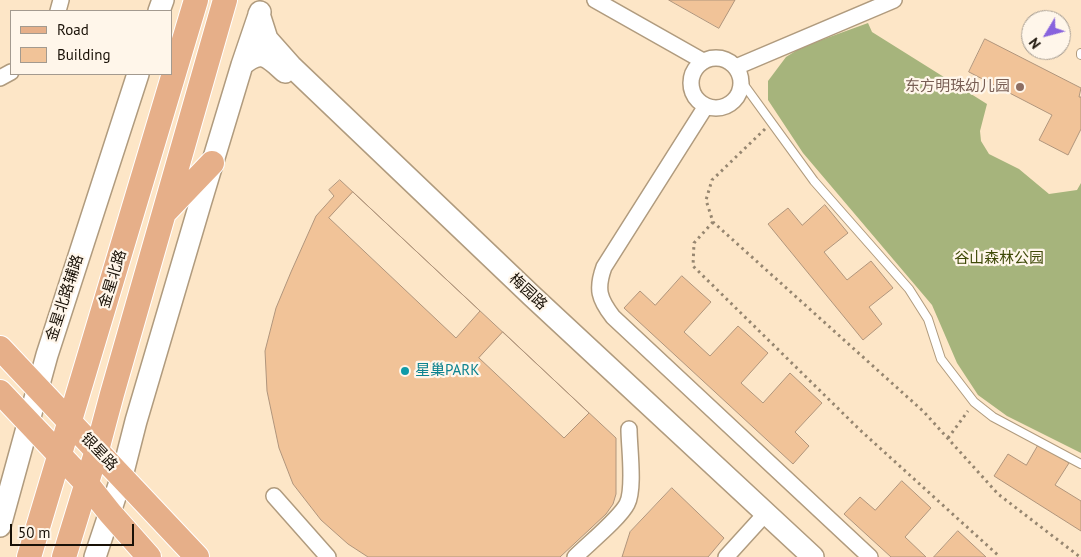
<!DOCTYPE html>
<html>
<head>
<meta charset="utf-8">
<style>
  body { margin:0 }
  #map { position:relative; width:1081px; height:557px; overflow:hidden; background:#fde6c7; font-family:"PT Sans",sans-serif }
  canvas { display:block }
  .legend { position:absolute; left:10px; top:10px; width:162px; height:65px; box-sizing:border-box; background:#fff6ea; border:1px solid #a39a8f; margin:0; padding:6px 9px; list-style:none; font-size:15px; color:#191107 }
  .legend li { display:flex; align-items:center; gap:10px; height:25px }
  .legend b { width:25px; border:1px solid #a39a8f }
  .north { position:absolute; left:1021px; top:10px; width:50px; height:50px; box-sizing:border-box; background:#fff6ea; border:1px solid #a39a8f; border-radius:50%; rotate:233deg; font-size:14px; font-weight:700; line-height:20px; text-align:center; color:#191107 }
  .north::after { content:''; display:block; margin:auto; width:18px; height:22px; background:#8863dd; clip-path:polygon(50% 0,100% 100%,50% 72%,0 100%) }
  .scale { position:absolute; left:10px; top:524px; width:124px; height:22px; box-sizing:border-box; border:2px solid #191107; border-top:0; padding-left:6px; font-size:15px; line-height:18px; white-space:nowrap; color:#191107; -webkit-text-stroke:4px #fff6ea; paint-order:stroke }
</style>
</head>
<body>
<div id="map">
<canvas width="1081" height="557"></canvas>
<ul class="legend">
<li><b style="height:6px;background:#e6af89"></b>Road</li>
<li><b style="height:14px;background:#f1c398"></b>Building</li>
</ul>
<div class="north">N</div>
<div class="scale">50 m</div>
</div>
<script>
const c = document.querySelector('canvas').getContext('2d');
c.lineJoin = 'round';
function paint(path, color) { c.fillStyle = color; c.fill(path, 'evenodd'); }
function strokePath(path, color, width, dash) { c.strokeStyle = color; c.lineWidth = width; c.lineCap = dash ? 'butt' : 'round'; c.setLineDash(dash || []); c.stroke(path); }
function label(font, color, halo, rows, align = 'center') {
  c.font = font + ' "PT Sans","Noto Sans SC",sans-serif'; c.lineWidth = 4.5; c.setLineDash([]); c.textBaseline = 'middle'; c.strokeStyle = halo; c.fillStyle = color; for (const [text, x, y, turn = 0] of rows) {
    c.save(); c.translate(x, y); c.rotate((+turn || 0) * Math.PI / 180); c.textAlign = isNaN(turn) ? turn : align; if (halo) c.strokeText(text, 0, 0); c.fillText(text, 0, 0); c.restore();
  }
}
const forest = new Path2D(`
  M868,23L872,32L987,104L980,131L981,141L989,154L1019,169L1049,194L1077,190L1081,183V453L1007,416L978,395L957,363L932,305L803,153L768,100V81L786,57L802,47Z`);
const building = new Path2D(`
  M669,0H735L719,28Z
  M985,39L1081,88L1079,97H1081V129L1068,155L1039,140L1052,115L969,72Z
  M340,180L616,438V494L613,504L606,514L560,557H368L348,544L321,520L293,484L279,448L267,391L265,351L276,308L291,272L316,216L334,196L329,190Z
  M353,192L480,311L456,338L329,218Z
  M825,205L848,233L824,252L847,280L871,261L893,288L869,307L882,324L863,340L768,224L788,208L802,225Z
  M682,276L711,302L684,332L710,356L738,326L768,353L741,383L763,403L790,373L822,403L795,432L809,446L793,464L624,308L640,291L655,305Z
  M503,332L589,413L564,438L479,358Z
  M1039,444L1069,463L1055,485L1081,501V531L994,476L1008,454L1026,465Z
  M902,481L931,508L905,537L926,557H891L844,514L860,497L875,510Z
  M672,488L724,538L708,557H622L630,532Z
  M958,531L986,557H934Z`);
const path = new Path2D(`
  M765,129L712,180L706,200L713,222L924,412L998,494L1080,557
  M713,222L694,243L693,266L860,430L1000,557
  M948,438L968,411`);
const lane = new Path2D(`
  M1081,53V55
  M742,82L814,181L909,289L928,319L941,359L974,402L993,417L1081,464`);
const street = new Path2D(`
  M595,0L703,61
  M58,11L61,0
  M691 83a25 25 0 1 1 50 0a25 25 0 1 1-50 0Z
  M736,67L894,0
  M0,78L11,72
  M706,106L604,267C596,289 599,299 613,317L870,557
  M274,496L328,557
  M575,557C588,544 620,518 627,504C635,489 629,447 629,429
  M726,557L766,513`);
const secondary = new Path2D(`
  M159,11L163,0
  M259,14L267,39L291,66L532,296L813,557
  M242,65C262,48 268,57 285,72
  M0,526L47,355L138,74
  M95,557L122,476L136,421L200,204L242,65L260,12`);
const primary = new Path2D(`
  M166,211L212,163
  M0,348L197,557
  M0,392L87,484L110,513L149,557
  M29,557L196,0
  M64,557L97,450L112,394L225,0`);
const markers = [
  [1020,87,5,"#8d6e63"],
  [405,371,5,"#0f9aa8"]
];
const educationNames = [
  ["东方明珠幼儿园",1010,87]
];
const parkNames = [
  ["谷山森林公园",999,259]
];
const streetNames = [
  ["金星北路",113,279,-73],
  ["梅园路",528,292,43],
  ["金星北路辅路",65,298,-72],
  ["银星路",99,452,46]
];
const cultureNames = [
  ["星巢PARK",415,371]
];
paint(forest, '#a6b47c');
paint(building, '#f1c398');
strokePath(building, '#b0957c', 1);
strokePath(lane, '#b09b7e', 10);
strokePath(street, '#b09b7e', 18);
strokePath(secondary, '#b09b7e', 24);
strokePath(primary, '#fff', 26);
strokePath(path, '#968670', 3, [2.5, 4]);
strokePath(lane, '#fff', 8);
strokePath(street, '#fff', 15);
strokePath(secondary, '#fff', 21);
strokePath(primary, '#e6af89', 24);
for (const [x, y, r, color] of markers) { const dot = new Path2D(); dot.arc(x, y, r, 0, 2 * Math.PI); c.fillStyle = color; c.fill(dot); strokePath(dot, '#fff6ea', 2); }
label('15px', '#785e54', '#fff6ea', educationNames, 'right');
label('15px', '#3f4a08', '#fff6ea', parkNames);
label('15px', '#191107', '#fff6ea', streetNames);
label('15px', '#0d838f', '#fff6ea', cultureNames, 'left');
</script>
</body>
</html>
